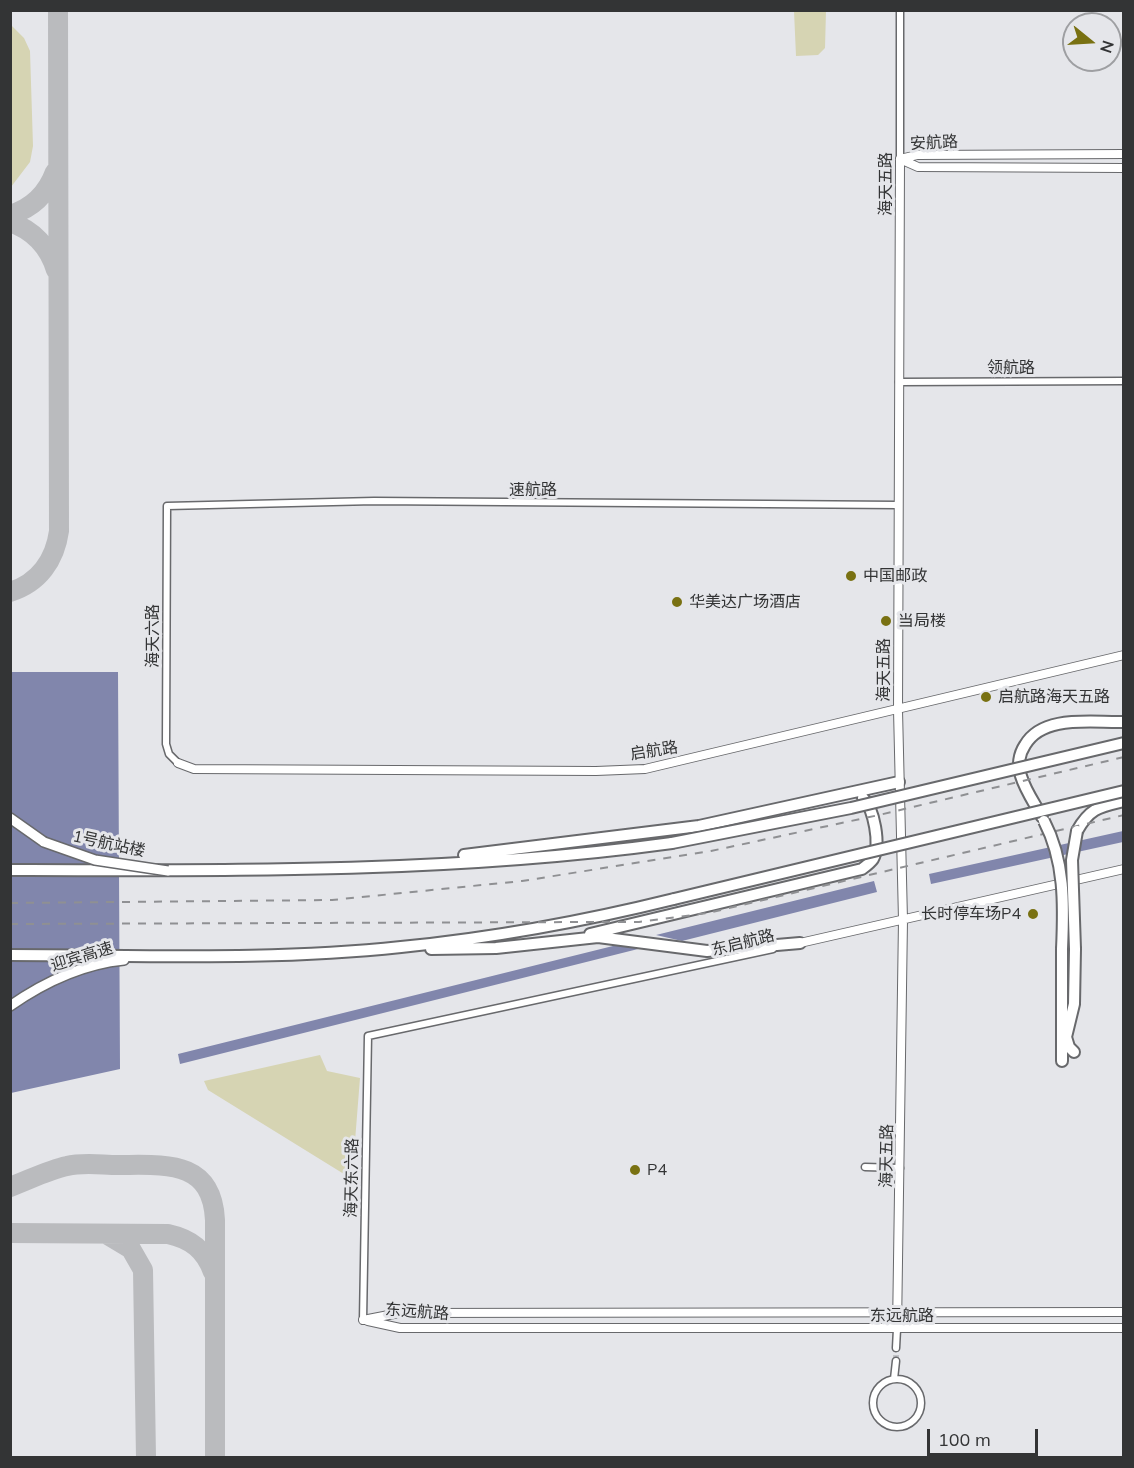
<!DOCTYPE html>
<html>
<head>
<meta charset="utf-8">
<style>
  body { margin:0 }
  #map { position:relative; width:1134px; height:1468px; overflow:hidden; background:#e5e6ea; font-family:Mulish,sans-serif }
  canvas { display:block }
  .frame { position:absolute; inset:0; border:12px solid #333435; pointer-events:none }
  .north { position:absolute; left:1062px; top:12px; width:60px; height:60px; box-sizing:border-box; background:#e5e6ea; border:2px solid #9e9fa2; border-radius:50%; rotate:108deg; font-size:16px; font-weight:700; line-height:24px; text-align:center; color:#333435 }
  .north::after { content:''; display:block; margin:auto; width:21px; height:27px; background:#797112; clip-path:polygon(50% 0,100% 100%,50% 72%,0 100%) }
  .scale { position:absolute; left:927px; top:1429px; width:111px; height:27px; box-sizing:border-box; border:3px solid #333435; border-top:0; padding-left:8px; font-size:18px; line-height:21px; white-space:nowrap; color:#333435; -webkit-text-stroke:4px #e5e6ea; paint-order:stroke }
</style>
</head>
<body>
<div id="map">
<canvas width="1134" height="1468"></canvas>
<div class="frame"></div>
<div class="north">N</div>
<div class="scale">100 m</div>
</div>
<script>
const c = document.querySelector('canvas').getContext('2d');
c.lineJoin = 'round';
function paint(path, color) { c.fillStyle = color; c.fill(path, 'evenodd'); }
function strokePath(path, color, width, dash) { c.strokeStyle = color; c.lineWidth = width; c.lineCap = dash ? 'butt' : 'round'; c.setLineDash(dash || []); c.stroke(path); }
function label(font, color, halo, rows, align = 'center') {
  c.font = font + ' Mulish,"Noto Sans SC",sans-serif'; c.lineWidth = 6; c.setLineDash([]); c.textBaseline = 'middle'; c.strokeStyle = halo; c.fillStyle = color; for (const [text, x, y, turn = 0] of rows) {
    c.save(); c.translate(x, y); c.rotate((+turn || 0) * Math.PI / 180); c.textAlign = isNaN(turn) ? turn : align; if (halo) c.strokeText(text, 0, 0); c.fillText(text, 0, 0); c.restore();
  }
}
const green = new Path2D(`
  M794,11H826L825,48L818,55L796,56Z
  M11,25L24,38L30,51L33,146L30,162L11,187Z
  M320,1055L327,1071L360,1078L352,1179L208,1090L204,1081Z`);
const water = new Path2D(`
  M10,672H118L120,1069L11,1093Z
  M1123,831V842L931,884L929,874Z
  M874,881L877,892L682,941L656,935Z
  M621,944L642,948L180,1064L178,1054Z`);
const taxiway = new Path2D(`
  M10,215C33,208 47,194 55,172
  M10,222C33,230 49,247 56,270
  M10,592C39,583 55,560 59,531L58,10
  M10,1187C29,1180 48,1170 67,1166C83,1162 102,1165 118,1165C164,1165 212,1159 215,1220V1458
  M10,1233L168,1234C191,1239 205,1250 213,1272
  M106,1234L131,1249L143,1270L146,1458`);
const minorTunnel = new Path2D(`
  M896,1361V1348`);
const minor = new Path2D(`
  M900,10V159
  M899,382L1124,381
  M178,763L169,754L166,744L167,506L374,501L898,505
  M865,1167L900,1168
  M363,1320L368,1036L773,949
  M896,1348L897,1329
  M894,1379L896,1361
  M873 1403a24 24 0 1 1 48 0a24 24 0 1 1-48 0Z`);
const tertiary = new Path2D(`
  M900,159L918,167L1124,168
  M900,159L917,155L1124,154
  M178,763L194,769L596,771L645,769L1124,655
  M800,943L1124,869
  M363,1320L399,1313L1124,1312
  M368,1321L400,1328H1124
  M897,1329L903,920L898,710L900,159`);
const primary = new Path2D(`
  M10,818L44,842
  M10,1006C43,983 83,964 124,960`);
const trunk = new Path2D(`
  M1042,817C1035,804 1025,790 1021,776C1017,766 1019,754 1025,745C1043,714 1092,723 1124,722
  M1077,831C1090,808 1099,807 1124,801
  M464,855L699,826L899,782
  M10,870C230,871 453,873 672,843
  M590,934L862,869C866,866 871,862 873,859C881,844 874,809 863,798
  M431,949L496,948L598,937L707,951L800,943
  M1062,949V1061
  M10,955C140,955 272,961 401,947C493,938 585,921 674,899
  M1074,1052L1069,1047L1066,1037L1074,1004L1075,949`);
const rail = new Path2D(`
  M10,903L332,900L522,881L711,851L879,815L1124,757
  M10,924L592,922H639L708,913L1124,815`);
const primaryBridge = new Path2D(`
  M44,842L95,860L168,871`);
const trunkBridge = new Path2D(`
  M1044,821C1065,861 1064,905 1062,949
  M672,843L851,808L1124,743
  M674,899L1124,791
  M1075,949L1072,860L1077,831`);
const markers = [
  [851,576,6,"#797112"],
  [677,602,6,"#797112"],
  [886,621,6,"#797112"],
  [986,697,6,"#797112"],
  [1033,914,6,"#797112"],
  [635,1170,6,"#797112"]
];
const streetNames = [
  ["安航路",934,143,-3],
  ["海天五路",886,184,-90],
  ["领航路",1011,368],
  ["速航路",533,490],
  ["海天六路",153,636,-90],
  ["海天五路",884,670,-90],
  ["启航路",654,751,-9],
  ["1号航站楼",109,844,12],
  ["东启航路",743,943,-14],
  ["迎宾高速",82,957,-17],
  ["海天五路",887,1156,-89],
  ["海天东六路",352,1178,-89],
  ["东远航路",417,1312,4],
  ["东远航路",902,1316]
];
const poiNames = [
  ["中国邮政",863,576],
  ["华美达广场酒店",689,602],
  ["当局楼",898,621],
  ["启航路海天五路",998,697],
  ["长时停车场P4",1021,914,"right"],
  ["P4",647,1170]
];
paint(green, '#d6d4b3');
paint(water, '#8186ac');
strokePath(taxiway, '#babbbe', 20);
strokePath(minorTunnel, '#c1c2c6', 6, [6, 3]);
strokePath(minor, '#68696c', 9);
strokePath(tertiary, '#68696c', 10);
strokePath(primary, '#68696c', 12);
strokePath(trunk, '#68696c', 14);
strokePath(minor, '#fff', 6);
strokePath(tertiary, '#fff', 8);
strokePath(primary, '#fff', 9);
strokePath(trunk, '#fff', 10);
strokePath(rail, '#8f9093', 2, [8, 8]);
strokePath(primaryBridge, '#68696c', 12, []);
strokePath(trunkBridge, '#68696c', 14, []);
strokePath(primaryBridge, '#fff', 9);
strokePath(trunkBridge, '#fff', 10);
for (const [x, y, r, color] of markers) { const dot = new Path2D(); dot.arc(x, y, r, 0, 2 * Math.PI); c.fillStyle = color; c.fill(dot); strokePath(dot, '#e5e6ea', 2); }
label('16px', '#333435', '#e5e6ea', streetNames);
label('16px', '#333435', '#e5e6ea', poiNames, 'left');
</script>
</body>
</html>
